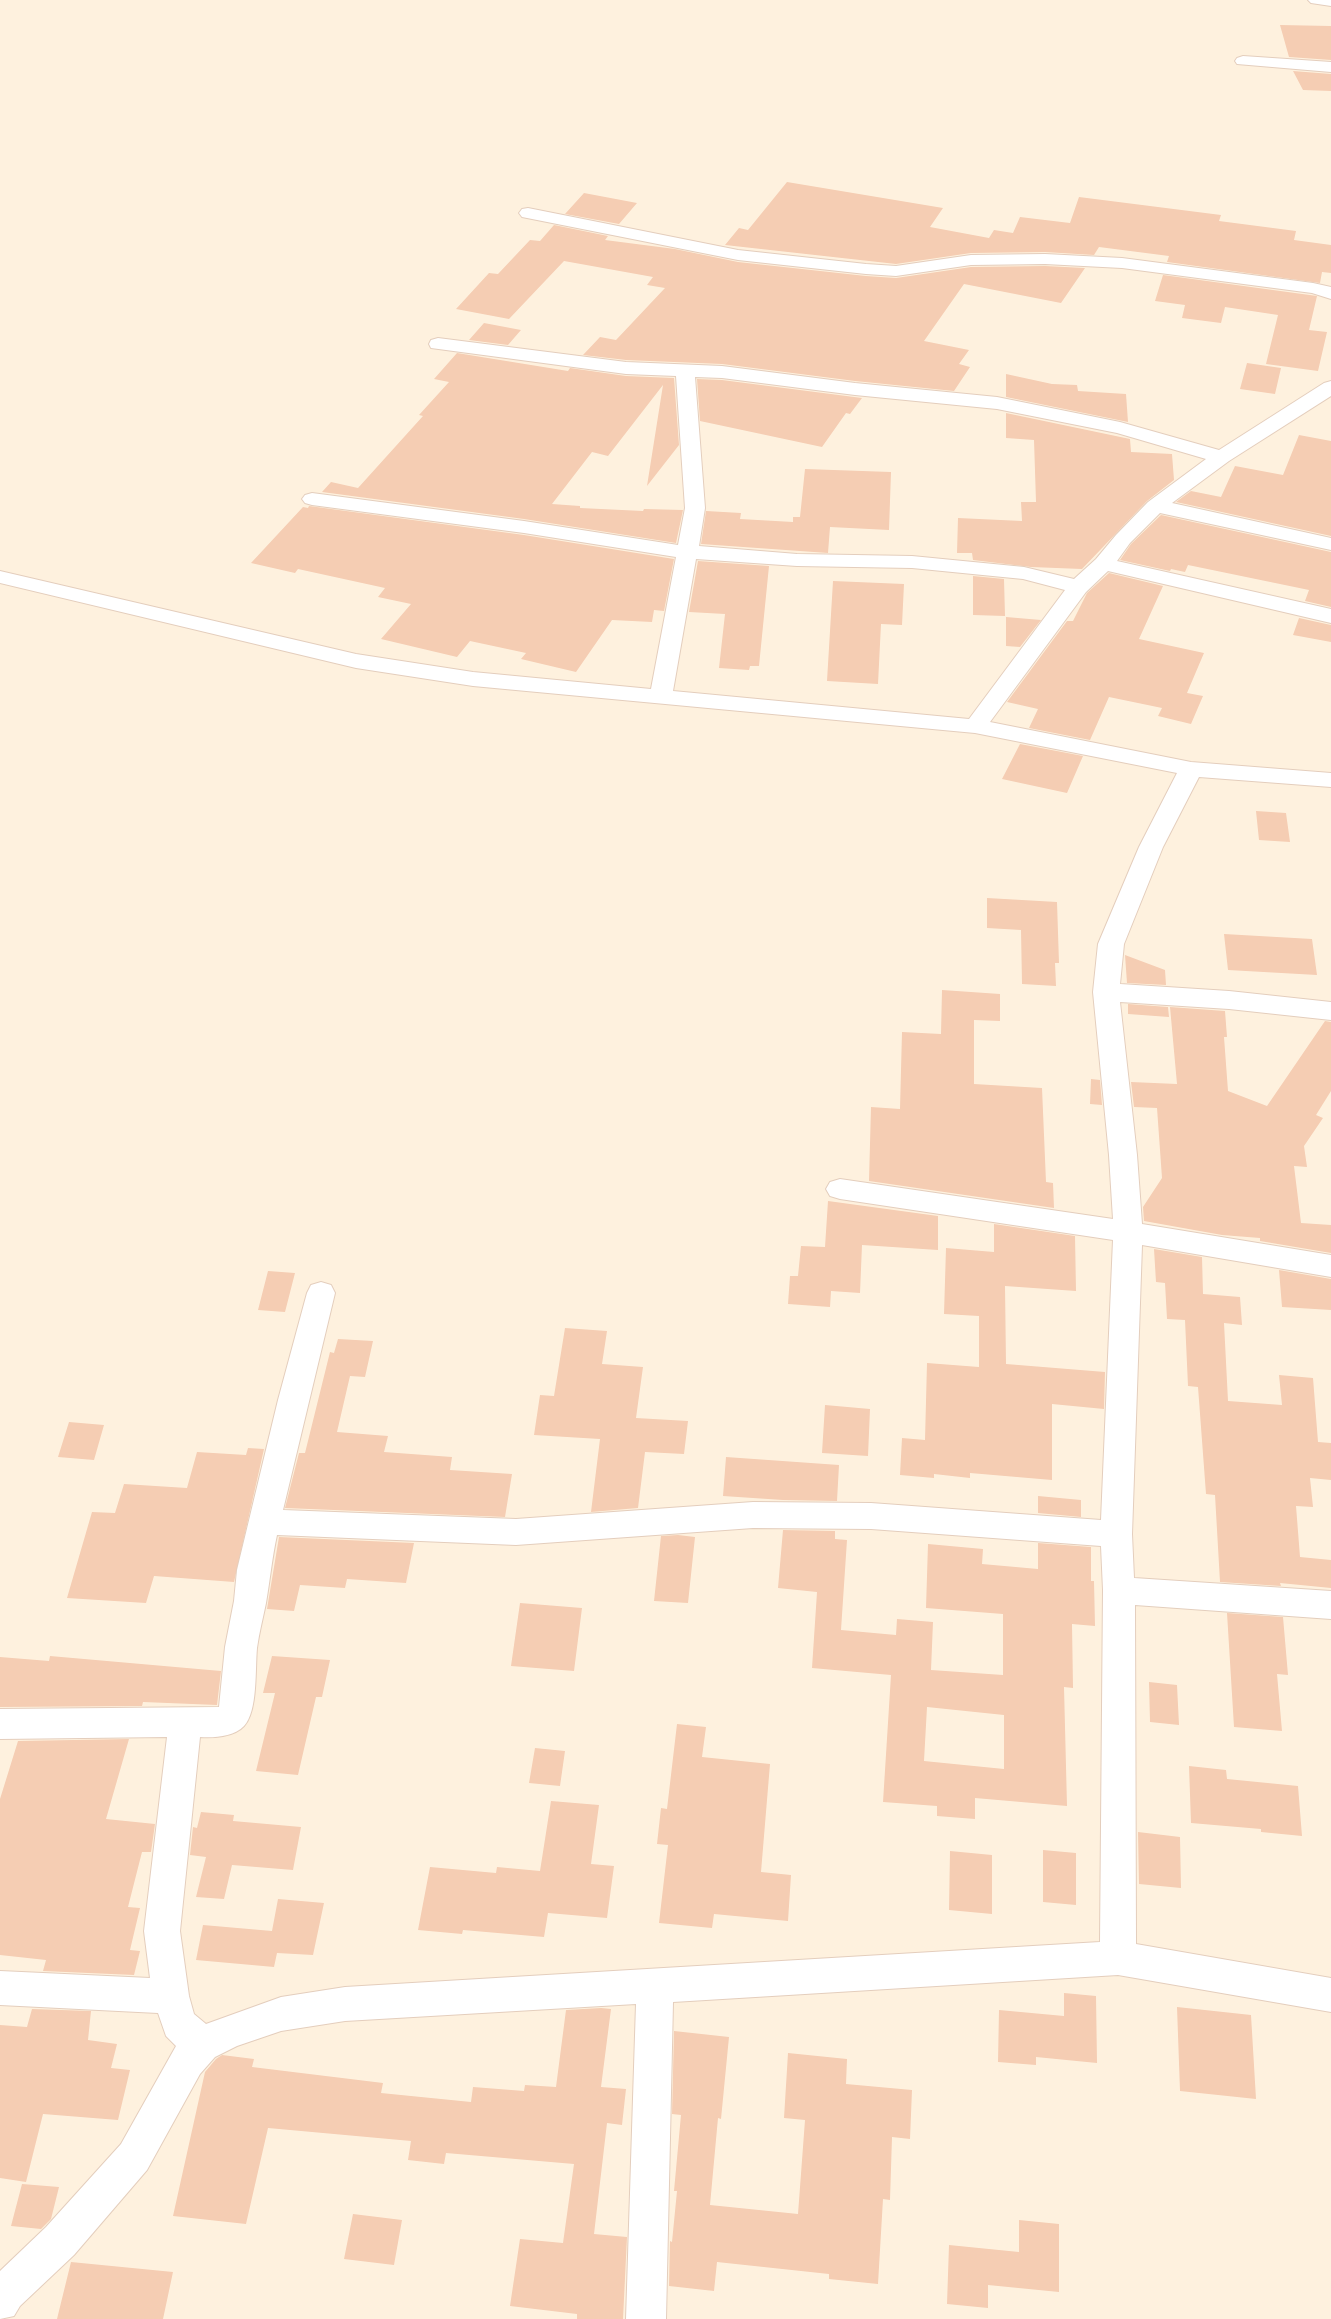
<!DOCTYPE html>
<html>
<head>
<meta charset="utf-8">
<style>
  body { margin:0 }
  canvas { display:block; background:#fef1de }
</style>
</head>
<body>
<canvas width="1331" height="2319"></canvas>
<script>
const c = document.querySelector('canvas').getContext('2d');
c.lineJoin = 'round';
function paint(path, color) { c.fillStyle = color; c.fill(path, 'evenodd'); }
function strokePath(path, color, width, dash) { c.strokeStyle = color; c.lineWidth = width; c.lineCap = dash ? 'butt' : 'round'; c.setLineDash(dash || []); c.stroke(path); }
const building = new Path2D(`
  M1280,25L1331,26V60L1289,57Z
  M1293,71L1331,74V91L1303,90Z
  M787,182L943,208L930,227L989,238L994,230L1013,233L1020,217L1070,223L1079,197L1221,215L1219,221L1296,231L1294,240L1331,245V273L1322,272L1320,283L1167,262L1169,256L1099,247L1094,255L1045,252L971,253L896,264L725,245L739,228L748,230Z
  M584,193L637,203L619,224L565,214Z
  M554,225L608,236L605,240L675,249L738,262L866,276L896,278L971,267L1045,266L1085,268L1061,303L964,284L924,341L969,350L959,364L970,367L954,391L855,381L722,364L626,360L583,355L600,337L616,340L665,288L647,285L653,277L564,261L509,319L456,309L489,273L498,274L530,240L540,241Z
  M1163,275L1317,296L1309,330L1327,332L1318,371L1266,364L1278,315L1225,307L1221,323L1182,318L1185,305L1155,301Z
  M484,323L521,330L508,345L469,340Z
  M457,353L568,371L570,368L626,376L674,378L679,445L647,486L663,385L608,456L592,452L552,504L580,506V508L643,511L644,509L683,510L676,543L524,519L322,492L331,482L358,488L423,416L419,415L449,382L434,379Z
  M1247,363L1281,368L1275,394L1240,389Z
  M1006,374L1052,384L1077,385L1078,391L1126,394L1128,422L1006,397Z
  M697,379L722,380L862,398L850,414L846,413L822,447L700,421Z
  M1006,413L1130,439L1131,452L1172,454L1174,480L1147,501L1082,569L1031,567L973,560L972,553H957L958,518L1022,521L1021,502H1036L1034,440L1006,438Z
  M1299,435L1331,441V536L1176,502L1191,491L1221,497L1235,466L1283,475Z
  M805,469L891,472L889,530L830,527L828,553L701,544L706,511L741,513L740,519L793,522V517H800Z
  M309,506L524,535L674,559L664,611L654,610L652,622L612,620L576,672L521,659L526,653L470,641L457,657L381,639L411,604L378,597L385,588L298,569L295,573L251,563L303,507L308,508Z
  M1161,515L1331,552V607L1305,601L1309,590L1188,565L1185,572L1171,569L1170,571L1120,560L1131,544Z
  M698,561L769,566L759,666H750L749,670L719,668L725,614L689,612Z
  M1109,573L1163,586L1139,639L1204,653L1187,693L1203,696L1191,724L1158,716L1162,708L1109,697L1090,740L1029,728L1038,709L1007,702L1067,621H1073L1087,593Z
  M973,576L1004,579L1005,616L973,615Z
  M833,581L904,584L902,625L881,624L878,684L827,681Z
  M1006,617L1041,620L1020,647L1006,646Z
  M1299,618L1331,625V642L1293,635Z
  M1020,744L1083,756L1067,793L1002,779Z
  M1256,811L1286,813L1290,842L1259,840Z
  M987,898L1057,902L1059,963H1055L1056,986L1022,984L1021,930L987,928Z
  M1224,934L1312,939L1317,975L1228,970Z
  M1125,955L1165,970L1166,985L1127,983Z
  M942,990L1000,994V1021L974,1020V1084L1042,1088L1046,1182L1053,1183L1054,1208L869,1181L871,1107L900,1109L902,1032L941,1034Z
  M1128,1004L1168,1007L1169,1017L1128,1014Z
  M1170,1007L1225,1011L1227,1037H1224L1228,1091L1267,1106L1325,1021L1331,1022V1091L1316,1115L1323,1118L1304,1146L1307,1167L1294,1166L1301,1223L1331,1225V1253L1260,1241V1238L1222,1235L1144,1221L1143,1207L1162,1178L1157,1108L1134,1107L1131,1082L1177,1084Z
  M1091,1079L1100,1080L1102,1105L1090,1104Z
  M828,1201L938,1216V1250L862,1245L860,1293L831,1291L830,1307L788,1304L790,1276H798L801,1246L825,1247Z
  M994,1224L1075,1236L1076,1291L1005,1286L1006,1364L1105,1372L1104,1409L1052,1404V1480L970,1473V1478L934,1474V1478L900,1475L902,1438L925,1440L927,1363L979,1367V1316L944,1314L946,1248L994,1252Z
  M1154,1249L1202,1257L1203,1294L1240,1297L1242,1325L1224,1323L1228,1401L1282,1405L1279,1375L1313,1378L1318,1442L1331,1443V1480L1310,1478L1313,1507L1296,1506L1300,1557L1331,1560V1588L1280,1583L1281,1586L1220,1582L1215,1495L1206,1494L1198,1387L1188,1386L1185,1320L1167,1319L1165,1283L1156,1282Z
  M1279,1270L1331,1279V1310L1282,1307Z
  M268,1271L295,1273L285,1312L258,1310Z
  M565,1328L607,1331L602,1364L643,1367L636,1418L688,1421L684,1454L645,1452L638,1508L591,1512L600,1439L534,1435L540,1395L554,1396Z
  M338,1339L373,1341L365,1377L350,1376L337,1432L388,1436L384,1452L452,1457L450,1470L512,1474L505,1517L285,1508L299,1453H305L330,1352L334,1353Z
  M825,1405L870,1409L868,1456L822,1453Z
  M69,1422L104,1425L94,1460L58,1457Z
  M248,1448L264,1449L234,1582L154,1576L146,1603L67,1598L92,1512L115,1513L124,1484L187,1488L197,1452L246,1455Z
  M726,1457L839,1465L837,1501L783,1500L723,1496Z
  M1038,1496L1081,1500V1517L1038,1513Z
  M783,1530L835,1531V1539L847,1540L841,1630L896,1635L897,1619L933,1622L931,1670L1003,1675V1614L926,1608L928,1544L983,1549L982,1564L1038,1569V1543L1091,1547V1581H1094L1095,1626L1072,1624L1073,1688L1064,1687L1067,1806L975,1798V1819L937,1816V1806L883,1802L891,1675L812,1668L817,1592L778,1588ZM927,1707L1004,1715V1769L924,1761Z
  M678,1535L695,1537L688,1603L654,1601L661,1536Z
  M279,1537L414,1543L406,1583L347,1579L345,1588L300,1585L294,1611L267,1609Z
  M520,1603L582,1608L574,1671L511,1666Z
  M1227,1613L1283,1617L1288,1675L1277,1674L1282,1731L1234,1727Z
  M50,1656L221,1671L217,1705L143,1702L142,1706L0,1707V1657L49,1661Z
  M272,1656L330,1660L322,1697H316L298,1775L256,1771L275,1693H263Z
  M1149,1682L1177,1685L1179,1725L1150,1722Z
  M677,1724L706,1727L702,1757L770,1764L761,1872L791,1875L788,1921L714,1914L712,1928L659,1923L668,1845L657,1844L661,1808L667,1809Z
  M129,1739L106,1819L155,1824L151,1852H142L128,1907L140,1908L130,1950L140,1951L134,1975L43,1971L46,1960L0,1955V1799L18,1741Z
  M535,1748L565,1751L560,1786L529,1783Z
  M1189,1766L1226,1770L1227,1779L1298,1786L1302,1836L1261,1832V1829L1191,1823Z
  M551,1801L599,1805L591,1864L614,1866L607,1918L548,1913L544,1937L463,1930L462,1934L418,1930L430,1867L496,1873L497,1867L540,1871Z
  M201,1812L234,1815L233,1821L301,1827L293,1870L232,1865L224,1899L196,1897L206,1857L190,1855L193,1827L197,1828Z
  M1138,1832L1180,1837L1181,1888L1139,1884Z
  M1043,1850L1076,1853V1905L1043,1902Z
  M950,1851L992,1855V1914L949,1910Z
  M278,1899L324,1903L313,1955L277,1953L274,1967L196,1960L203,1925L272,1931Z
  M1064,1993L1096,1996L1097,2063L1036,2057V2065L998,2062L999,2010L1064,2016Z
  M1177,2007L1251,2015L1256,2099L1180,2091Z
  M601,2008L611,2009L601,2087L626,2089L622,2125L607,2123L594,2234L627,2237L623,2319H577V2314L510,2306L520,2239L563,2243L574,2164L446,2153L444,2164L408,2160L411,2141L268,2128L246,2224L173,2216L205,2072L216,2059L222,2055L254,2059L252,2067L383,2083L381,2093L471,2102L473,2087L524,2091L525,2085L556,2087L566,2010Z
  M32,2009L91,2011L88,2040L117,2044L111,2068L130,2070L118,2120L43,2114L26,2182L0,2178V2025L27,2027Z
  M674,2031L729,2037L721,2119L718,2118L710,2205L798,2214L805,2120L784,2118L788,2053L847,2059L846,2084L912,2090L910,2139L892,2137L890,2200L883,2199L878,2284L829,2279V2274L717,2262L714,2291L669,2286L670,2241L672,2242L677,2191H674L681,2115L672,2114Z
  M22,2184L59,2187L51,2219L41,2229L11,2226Z
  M353,2214L402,2220L394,2265L344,2259Z
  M1019,2220L1059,2224V2292L988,2285V2308L947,2304L949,2245L1019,2252Z
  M71,2262L173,2272L163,2319H57Z`);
const minor = new Path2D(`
  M1308,0H1331V6L1311,3Z
  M1243,56L1331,62V72L1237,64L1235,61L1237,58Z
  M528,208L738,250L866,264L896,266L971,255L1045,254L1122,258L1313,283L1331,287V299L1312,293L1122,268L1045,264L971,265L896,276L866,274L738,260L522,217L519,213L522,209Z
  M438,338L626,362L722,366L855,383L997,397L1120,422L1219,450L1324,383L1331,381V396L1229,461L1172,503L1331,538V550L1160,513L1130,543L1117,561L1331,609V623L1108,571L1086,592L990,722L1191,762L1331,773V787L1199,777L1163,847L1124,944L1120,984L1229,991L1331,1002V1020L1229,1009L1120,1002L1137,1155L1142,1224L1331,1255V1277L1142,1245L1132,1534L1134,1578L1331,1591V1619L1135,1605L1136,1944L1331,1978V2012L1118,1975L673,2002L666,2319H626L636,2004L345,2021L281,2031L237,2046L215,2057L200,2074L147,2170L74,2255L20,2306L14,2316L0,2319V2271L46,2227L121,2144L176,2046L166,2036L158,2013L0,2005V1971L150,1978L144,1931L167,1737L0,1739V1709L219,1707L225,1647L234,1601L237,1570L278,1400L307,1293L311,1285L321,1282L331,1285L335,1293L283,1510L516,1519L753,1502L871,1503L1101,1520L1113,1240L840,1199L830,1196L826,1189L830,1182L840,1179L1113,1219L1109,1155L1093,992L1098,944L1139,847L1177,773L975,733L473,686L356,668L0,583V571L356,654L473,672L651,689L676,557L524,533L312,505L305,503L302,499L305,495L312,493L524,521L678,545L685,508L676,376L626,374L431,348L429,344L431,340ZM695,377L722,378L855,395L997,409L1117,433L1206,459L1148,502L1116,535L1096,559L1074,579L1024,567L912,556L797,554L699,546L705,508ZM696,559L797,566L912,568L1023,579L1065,590L969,719L673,691ZM753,1528L871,1529L1101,1546L1103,1590L1100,1942L345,1987L281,1997L206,2024L194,2014L189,1996L180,1931L200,1737C213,1738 234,1737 244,1726C258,1711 255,1669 257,1648C259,1633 263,1618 266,1603C270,1580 272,1558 277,1535L516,1545Z`);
paint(building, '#f5cdb3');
strokePath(minor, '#e4cebd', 2);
paint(minor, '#fff');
</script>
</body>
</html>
